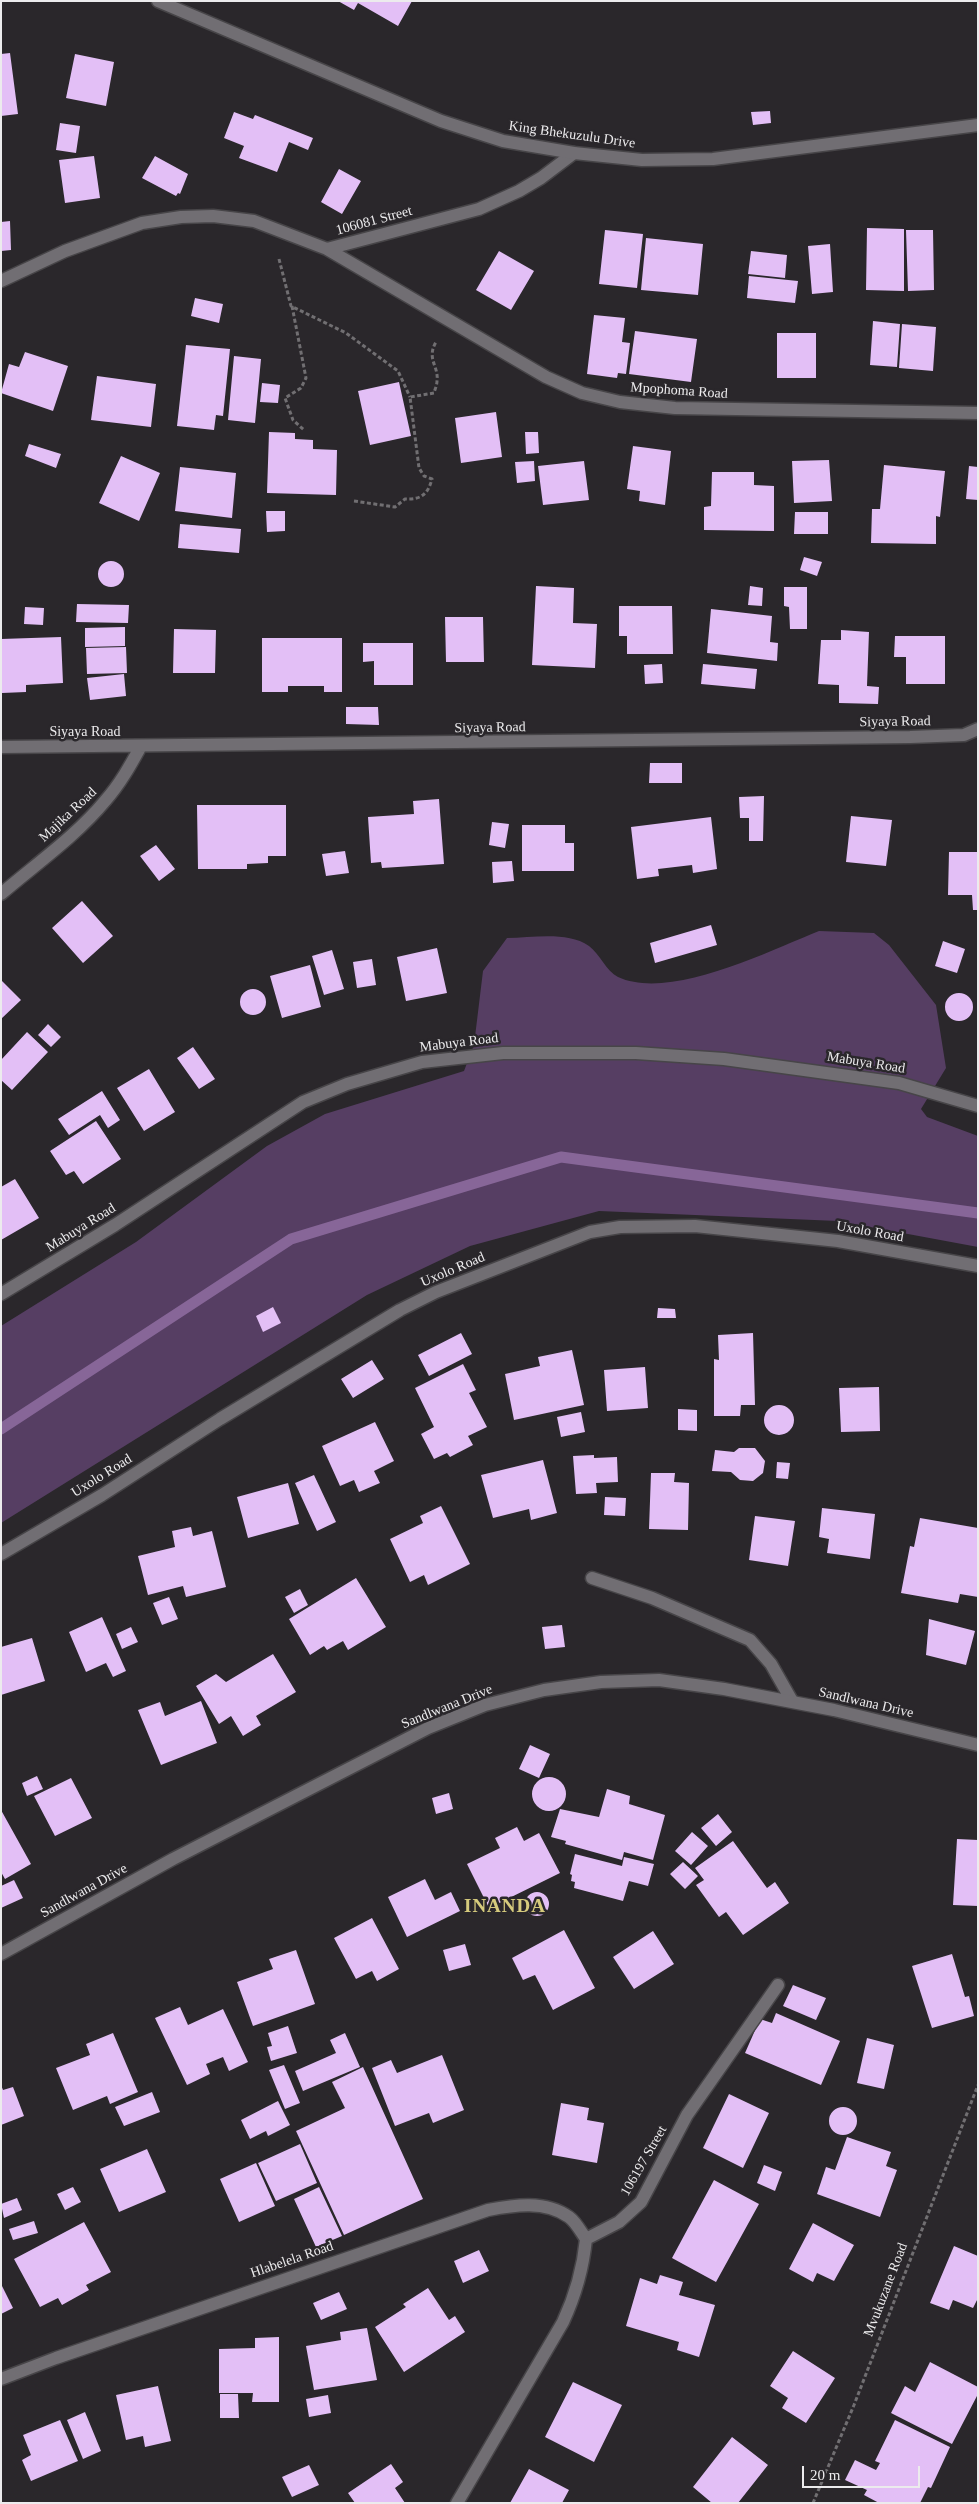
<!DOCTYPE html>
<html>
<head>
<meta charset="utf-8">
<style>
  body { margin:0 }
  #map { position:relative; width:979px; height:2504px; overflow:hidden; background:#2a272b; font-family:Georgia,serif }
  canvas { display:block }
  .frame { position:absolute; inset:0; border:2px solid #ecebed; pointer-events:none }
  .scale { position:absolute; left:802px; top:2466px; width:118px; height:22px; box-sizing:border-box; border:2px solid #ecebed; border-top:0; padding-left:6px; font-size:15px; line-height:18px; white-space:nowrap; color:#ecebed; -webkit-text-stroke:4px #2a272b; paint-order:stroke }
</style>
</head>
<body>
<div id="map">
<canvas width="979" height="2504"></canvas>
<div class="frame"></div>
<div class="scale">20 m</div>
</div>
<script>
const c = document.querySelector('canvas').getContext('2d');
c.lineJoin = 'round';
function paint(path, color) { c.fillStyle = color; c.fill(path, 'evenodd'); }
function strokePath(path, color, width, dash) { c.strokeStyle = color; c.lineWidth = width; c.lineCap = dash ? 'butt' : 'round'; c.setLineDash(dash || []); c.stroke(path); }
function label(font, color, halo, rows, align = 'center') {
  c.font = font + ' Georgia,serif'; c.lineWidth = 5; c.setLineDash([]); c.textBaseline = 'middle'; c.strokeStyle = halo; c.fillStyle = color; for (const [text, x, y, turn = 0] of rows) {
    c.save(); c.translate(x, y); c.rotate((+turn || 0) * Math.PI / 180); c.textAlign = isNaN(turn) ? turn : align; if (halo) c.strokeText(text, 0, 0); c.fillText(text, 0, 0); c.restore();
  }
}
const green = new Path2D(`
  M819,931L874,933L889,945L936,1005L946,1068L921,1109L927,1117L978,1136V1247L838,1221L599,1211L470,1246L367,1295L1,1523V1326L136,1242L267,1146L325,1114L464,1071L474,1045L483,971L507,938C533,938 567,931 589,946C600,954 606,971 618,977C670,1001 769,951 819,931Z`);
const stream = new Path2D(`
  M1,1429L291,1239L561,1157L978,1213`);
const building = new Path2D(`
  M338,1H412L398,26L358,3L354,10Z
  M10,53L18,114L1,116V54Z
  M75,54L114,62L106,106L66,98Z
  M770,111L771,123L753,125L751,112Z
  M234,112L253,119L255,115L313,138L308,150L289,142L277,172L239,158L244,146L224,138Z
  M60,123L80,126L76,153L56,150Z
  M94,156L100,198L65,203L59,160Z
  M155,156L188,174L180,194L178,193L176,196L142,178Z
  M339,169L361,181L342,214L321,202Z
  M10,221L11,250L1,251V222Z
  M867,228L904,229V291L866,290Z
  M605,230L643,234L637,288L599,284Z
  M906,230H933L934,290L908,291Z
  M646,238L703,244L698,295L641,290Z
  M830,244L833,292L812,294L808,246Z
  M499,251L534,271L511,310L476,290Z
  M751,251L787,255L785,278L748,274Z
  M749,276L798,281L795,303L747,298Z
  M195,298L223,304L219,323L191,316Z
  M594,315L625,318L622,342L630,343L626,374L618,373L617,378L587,374Z
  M873,321L900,324L897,367L870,365Z
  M902,324L936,327L933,371L899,368Z
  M635,331L697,339L691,382L629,374Z
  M777,333H816V378H777Z
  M186,345L230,349L223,416L216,415L214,430L177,426Z
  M25,352L68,366L53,411L1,393L9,364L19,367Z
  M234,356L261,359L255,423L228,420Z
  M97,376L156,384L151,427L91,420Z
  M399,382L411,436L370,445L358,391Z
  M262,383L280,385L278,403L260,402Z
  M496,412L502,457L461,463L455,418Z
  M269,432L295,433V439L313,440V449L337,450L336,495L267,493Z
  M525,432H538L539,453L526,454Z
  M29,444L61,454L56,468L25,456Z
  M633,446L671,451L665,505L639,501L640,491L627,489Z
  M121,456L160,473L139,521L99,503Z
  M829,460L832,501L794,503L792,461Z
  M534,461L535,481L517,483L515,462Z
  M584,461L589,500L543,505L538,466Z
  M884,465L945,471L940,517L936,516V544L871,543L872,509H880Z
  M969,466L978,467V500L966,499Z
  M180,467L236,473L232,518L175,511Z
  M712,472H754V485L774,486V531L704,530V507L711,506Z
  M266,511H285V531L267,532Z
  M795,512H828V534H794Z
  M180,524L241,529L239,553L178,548Z
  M804,557L822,562L817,576L800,570Z
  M98 574a13 13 0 1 1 26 0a13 13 0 1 1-26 0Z
  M536,586L574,588L573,623L597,624L595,668L532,665Z
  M750,586L763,588L762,606L748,605Z
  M784,587H807V629H790L789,607L784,606Z
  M77,604L129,605L128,623L76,622Z
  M619,606H672L673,654H627V636H619Z
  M25,607L44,608L43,625L24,624Z
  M711,609L772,616L770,642L778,643L777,661L707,653Z
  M445,617H483L484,662H446Z
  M125,627V646L85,647V628Z
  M174,629L216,630L215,673H173Z
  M841,630L869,632L867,686L879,687L878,704L839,703V685L818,684L821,640H841Z
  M895,636H945V684H906V657H894Z
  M61,637L63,683L26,685V692L2,693L1,639Z
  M262,638H342V692H324V686H288V692H262Z
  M363,643H413V685H374V661L363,662Z
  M126,647L127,673L87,674L86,648Z
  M662,664L663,683L645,684L644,665Z
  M703,664L757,669L755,689L701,684Z
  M124,674L126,696L90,700L87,678Z
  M346,707H378L379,725L346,724Z
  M650,763H682V783H649Z
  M764,796L763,841H749V818H740L739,797Z
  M439,799L444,864L382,868L381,862L371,863L368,817L414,814L413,801Z
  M197,805H286V856H268V863L247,864V869H198Z
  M851,816L892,820L886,866L846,862Z
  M711,817L717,869L693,873L692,865L658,869L659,876L637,879L631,827Z
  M492,822L509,824L505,848L489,845Z
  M522,825H565V843H574V871H522Z
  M156,845L175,869L159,881L140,856Z
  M345,851L349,873L326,876L322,854Z
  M949,852H978V910H973L972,895H948Z
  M512,861L514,881L493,883L492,862Z
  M82,901L113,936L83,963L52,928Z
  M711,925L717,945L655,963L650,943Z
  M943,941L965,949L957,973L935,966Z
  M437,948L447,993L406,1001L397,957Z
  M332,950L344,989L324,995L312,956Z
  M372,959L376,985L357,988L353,962Z
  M310,965L321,1007L282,1018L270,976Z
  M1,980L21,1000L1,1019Z
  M240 1002a13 13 0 1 1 26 0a13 13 0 1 1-26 0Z
  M945 1007a14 14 0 1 1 28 0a14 14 0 1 1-28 0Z
  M48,1024L61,1037L51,1047L38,1035Z
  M27,1032L48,1052L12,1090L1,1080V1060Z
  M193,1047L215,1079L199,1089L177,1058Z
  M149,1069L175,1112L144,1131L117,1088Z
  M102,1091L120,1120L108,1128L100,1115L69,1135L58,1119Z
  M96,1121L121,1159L83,1184L74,1171L66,1175L50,1151Z
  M15,1179L39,1218L1,1240V1187Z
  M273,1307L281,1323L263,1332L256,1316Z
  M658,1308L675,1309L676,1318H657Z
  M461,1333L472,1354L429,1376L418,1355Z
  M753,1333L755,1405H741L740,1416H714V1359L719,1360L718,1335Z
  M572,1350L584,1405L514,1420L505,1374L540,1366L538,1357Z
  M372,1360L384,1379L353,1398L341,1379Z
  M463,1364L476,1390L469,1393L487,1427L468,1436L473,1445L450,1457L447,1453L434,1459L421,1434L434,1427L415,1388Z
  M645,1367L648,1408L607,1411L604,1370Z
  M879,1387L880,1431L841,1432L839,1388Z
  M764 1420a15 15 0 1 1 30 0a15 15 0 1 1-30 0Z
  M678,1409L697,1410V1431L678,1430Z
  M581,1412L585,1432L561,1437L557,1417Z
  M375,1422L394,1461L374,1471L380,1483L359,1492L354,1480L340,1486L322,1446Z
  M739,1448H755L765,1461L763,1473L753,1481L740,1480L731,1472L712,1471L715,1450L734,1452Z
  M594,1455V1458L617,1457L618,1482L596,1483L597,1493L576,1494L573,1456Z
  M543,1460L557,1513L531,1520L529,1509L493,1518L481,1475Z
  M777,1462L790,1463L788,1479L776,1478Z
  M651,1473H675L674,1482L689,1483L688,1530L649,1529Z
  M314,1475L336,1522L317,1531L295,1483Z
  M288,1483L299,1524L248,1538L237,1497Z
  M605,1497L626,1498L625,1516L604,1515Z
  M441,1506L470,1564L428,1585L424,1575L410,1582L390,1539L423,1523L420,1516Z
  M822,1508L875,1514L870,1559L827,1553L829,1539L819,1537Z
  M755,1516L795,1521L788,1566L749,1560Z
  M920,1518L978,1528V1597L960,1594L958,1603L901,1593L910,1546L914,1547Z
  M191,1527L193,1536L212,1531L226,1587L186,1597L183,1586L148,1595L138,1556L175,1547L172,1531Z
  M356,1578L386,1627L348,1650L343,1641L327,1650L324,1646L310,1655L289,1619Z
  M300,1589L308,1605L294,1613L285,1597Z
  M169,1597L178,1619L162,1625L153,1603Z
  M102,1617L126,1671L113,1677L106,1663L86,1672L69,1632Z
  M929,1619L975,1631L966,1665L926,1655Z
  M562,1625L565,1647L545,1649L542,1627Z
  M131,1627L138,1642L122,1649L116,1634Z
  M32,1638L45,1681L1,1695V1647Z
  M273,1654L296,1692L256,1716L261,1725L243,1736L231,1716L219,1724L196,1686L216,1674L226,1682Z
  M201,1701L217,1743L161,1765L138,1710L160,1702L165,1716Z
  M530,1745L550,1754L539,1778L519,1769Z
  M37,1776L43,1789L27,1796L22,1783Z
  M532 1794a17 17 0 1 1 34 0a17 17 0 1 1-34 0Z
  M71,1778L92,1818L55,1836L34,1796Z
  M607,1789L630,1796L629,1804L665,1815L653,1860L624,1852L622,1860L565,1844L566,1841L551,1837L560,1809L599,1817Z
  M449,1793L453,1809L436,1814L432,1798Z
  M1,1810L31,1864L5,1879L1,1872Z
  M718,1814L732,1832L716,1846L701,1828Z
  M517,1827L524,1841L539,1833L560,1873L489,1908L467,1864L500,1848L495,1838Z
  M692,1832L708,1846L691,1865L675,1851Z
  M957,1839L978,1840V1906L953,1905Z
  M733,1841L767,1888L775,1882L789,1903L743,1935L726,1912L719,1917L696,1885L704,1880L695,1868Z
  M575,1854L622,1866L624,1857L654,1864L648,1886L629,1881L623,1901L574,1888L575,1882L571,1881L572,1875L570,1874Z
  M683,1862L698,1876L685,1889L670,1874Z
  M425,1879L435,1900L451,1892L460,1911L407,1937L388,1897Z
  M14,1880L23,1898L1,1908V1886Z
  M525 1904a12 12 0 1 1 24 0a12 12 0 1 1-24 0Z
  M372,1918L399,1969L377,1981L372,1971L356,1979L334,1938Z
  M564,1930L595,1988L553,2010L535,1975L523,1980L512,1958Z
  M653,1931L674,1964L634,1989L613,1957Z
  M465,1944L471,1965L449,1971L443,1950Z
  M296,1950L315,2004L253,2026L237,1982L273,1969L269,1959Z
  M952,1954L965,1997L969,1996L974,2016L932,2028L912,1966Z
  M793,1985L826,1998L816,2020L783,2006Z
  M180,2007L188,2025L223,2009L248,2062L229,2071L223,2057L206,2064L210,2074L187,2085L155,2018Z
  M776,2013L840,2041L821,2085L745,2053L760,2019L772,2023Z
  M288,2026L297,2053L271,2061L267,2047L272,2046L268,2033Z
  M113,2033L138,2092L110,2104L107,2096L73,2110L56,2068L90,2055L86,2044Z
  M345,2033L360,2067L303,2091L295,2071L336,2053L330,2040Z
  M867,2038L894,2045L884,2089L857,2083Z
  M442,2055L464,2110L433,2123L429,2113L395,2126L372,2068L391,2060L397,2073Z
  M284,2065L300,2103L285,2109L269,2070Z
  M363,2067L423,2199L344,2235L296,2131L345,2108L332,2082Z
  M1,2085L3,2090L13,2087L24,2116L1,2125Z
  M152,2092L160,2112L124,2126L115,2107Z
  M729,2094L769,2113L743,2168L703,2148Z
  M278,2101L290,2125L268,2136L266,2131L250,2139L241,2120Z
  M561,2103L589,2108L587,2120L604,2123L597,2163L552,2155Z
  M829 2121a14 14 0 1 1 28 0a14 14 0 1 1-28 0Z
  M847,2137L891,2152L886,2166L897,2170L880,2217L817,2194L826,2167L835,2170Z
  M300,2144L317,2183L276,2201L258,2163Z
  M147,2149L166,2192L119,2212L100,2169Z
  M256,2163L275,2206L239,2222L220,2179Z
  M764,2165L782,2172L775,2191L757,2183Z
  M714,2180L759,2204L716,2282L672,2258Z
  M73,2187L81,2202L65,2210L57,2194Z
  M319,2187L342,2236L316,2247L294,2199Z
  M17,2198L22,2210L4,2218L1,2204Z
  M34,2221L38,2233L13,2240L9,2229Z
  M84,2222L111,2272L86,2285L89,2290L62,2305L58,2298L40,2307L14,2259Z
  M813,2223L854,2245L834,2281L817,2273L813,2282L789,2269Z
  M954,2246L978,2256V2298L973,2308L953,2300L949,2310L930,2303Z
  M479,2250L489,2271L463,2283L454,2261Z
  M660,2275L683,2282L679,2295L715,2305L699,2357L677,2350L679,2342L626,2326L640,2278L657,2284Z
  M1,2284L13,2308L1,2314Z
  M428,2288L449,2320L455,2316L465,2332L404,2372L375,2327L406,2307L403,2304Z
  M339,2292L347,2309L321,2320L313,2303Z
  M367,2328L377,2380L314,2390L306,2346L341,2340L340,2332Z
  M279,2337V2402H252L253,2393H219V2349L255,2348V2338Z
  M793,2351L835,2378L806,2423L782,2408L788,2398L770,2386Z
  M930,2362L978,2387V2394L952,2444L891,2413L905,2386L915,2392Z
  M573,2382L622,2405L594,2462L545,2437Z
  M158,2386L171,2441L145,2447L143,2436L126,2440L116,2395Z
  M220,2394H238L239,2418H220Z
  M328,2395L331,2413L309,2417L306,2399Z
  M85,2412L101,2451L83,2459L67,2420Z
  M60,2420L78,2461L31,2481L22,2460L31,2455L23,2435Z
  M895,2420L950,2447L931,2488L928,2487L920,2503H879L864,2495L867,2490L845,2480L855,2460L876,2470L880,2463L875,2461Z
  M732,2437L768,2465L738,2503H712L693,2487Z
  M391,2464L403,2482L395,2488L405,2503H355L348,2493Z
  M309,2465L319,2485L292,2497L282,2477Z
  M529,2469L569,2490L562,2503H510Z`);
const path = new Path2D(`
  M279,259L291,306L346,333L398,371L410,397
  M292,306L306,378L301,388L285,398L293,420L304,430
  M354,501L395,507L405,499C421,500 428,494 432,479L424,476L419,468L410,397L434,393C435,389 437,385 437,381C439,366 426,359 436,342
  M813,2503L854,2405L978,2085`);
const service = new Path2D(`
  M592,1578L652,1598L750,1640L771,1664L792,1701`);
const minor = new Path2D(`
  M327,249L479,209L519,191L541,178L574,153
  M1,281L65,251L142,223L181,217L213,216L254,221L327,249L546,377L582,393L620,402L675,408L978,413
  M1,747L910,737L964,735L978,729
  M1,894C36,864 76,836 105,801C120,784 130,766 141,746
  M1,1294L115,1225L303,1102L347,1084L422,1062L503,1053H636L724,1059L899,1083L978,1106
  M1,1554L102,1495L220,1419L400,1310L436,1292L590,1232L620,1227L695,1226L838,1241L978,1266
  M1,1954L173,1859L428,1728L485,1705L544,1690L601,1682L659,1680L724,1689L834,1710L978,1745
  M586,2239L619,2222L641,2202L687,2115L778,1985
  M1,2379L56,2358L488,2210C514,2205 545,2200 569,2217C576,2222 581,2232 586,2239
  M457,2503L563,2322C576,2294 583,2269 586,2239`);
const tertiary = new Path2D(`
  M158,1L441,121L503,141L574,153L642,160L713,159L978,125`);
const streetNames = [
  ["King Bhekuzulu Drive",572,135,8],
  ["106081 Street",374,221,-15],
  ["Mpophoma Road",679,391,4],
  ["Siyaya Road",895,722,-1],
  ["Siyaya Road",490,728,-1],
  ["Siyaya Road",85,732],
  ["Majika Road",68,815,-43],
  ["Mabuya Road",459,1043,-7],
  ["Mabuya Road",866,1063,9],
  ["Mabuya Road",81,1228,-32],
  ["Uxolo Road",870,1232,10],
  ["Uxolo Road",453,1270,-23],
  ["Uxolo Road",102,1476,-32],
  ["Sandlwana Drive",866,1703,13],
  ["Sandlwana Drive",447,1707,-22],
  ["Sandlwana Drive",84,1891,-29],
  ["106197 Street",644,2161,-60],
  ["Hlabelela Road",292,2260,-19],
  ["Mvukuzane Road",886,2290,-69]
];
const districtNames = [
  ["INANDA",505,1907]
];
paint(green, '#563e63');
strokePath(stream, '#876698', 11);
paint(building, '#e3bff6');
strokePath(service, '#474548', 15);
strokePath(minor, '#474548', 15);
strokePath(tertiary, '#474548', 15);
strokePath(path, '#716f72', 3, [4, 2.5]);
strokePath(service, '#716e73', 12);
strokePath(minor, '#716e73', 12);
strokePath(tertiary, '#716e73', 12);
label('14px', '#ecebed', '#2a272b', streetNames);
c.letterSpacing = '1px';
label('bold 19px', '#d6cb7d', '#2a272b', districtNames);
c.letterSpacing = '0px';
</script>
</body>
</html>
